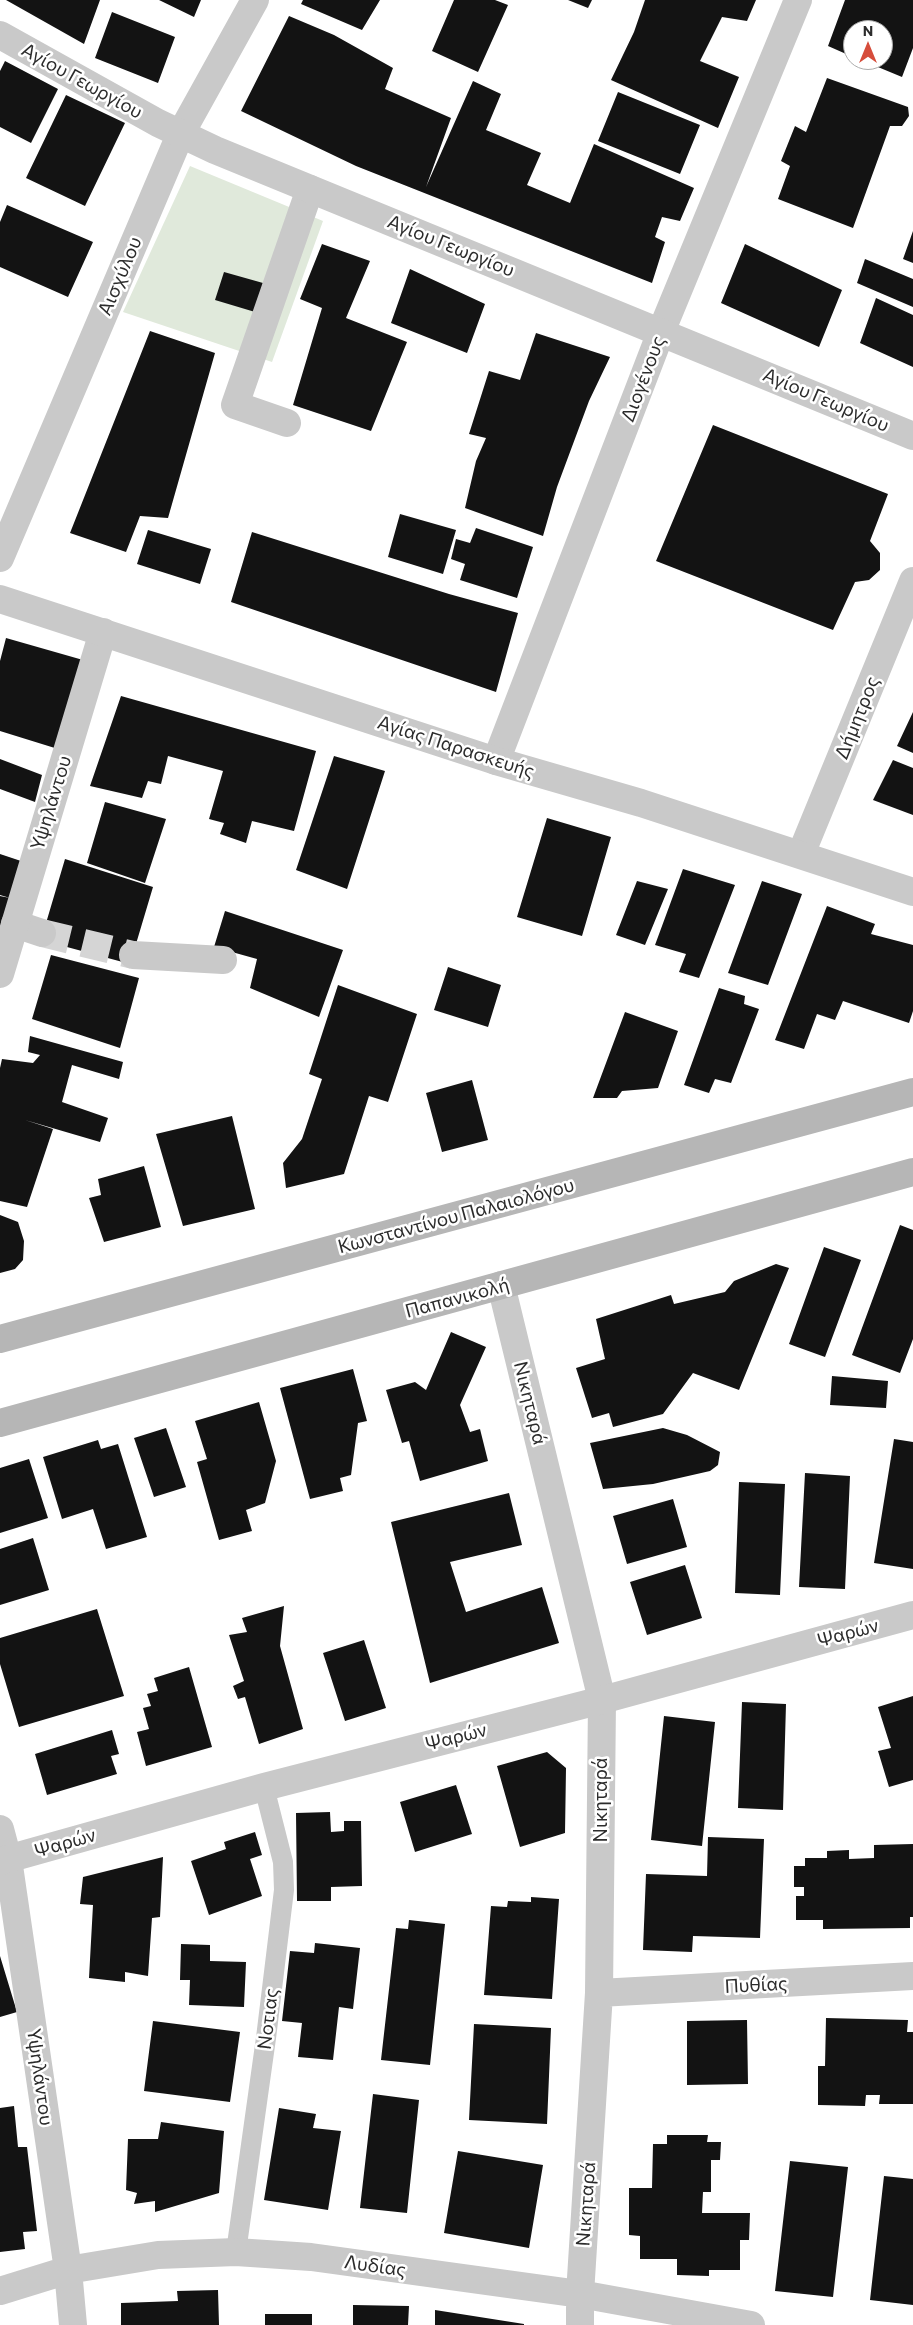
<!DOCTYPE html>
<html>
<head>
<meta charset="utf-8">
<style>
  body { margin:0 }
  #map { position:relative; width:913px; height:2325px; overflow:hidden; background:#fff; font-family:Commissioner,sans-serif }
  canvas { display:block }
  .north { position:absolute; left:843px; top:20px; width:50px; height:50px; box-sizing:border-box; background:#fff; border:1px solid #ababab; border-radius:50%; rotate:0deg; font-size:14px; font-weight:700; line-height:20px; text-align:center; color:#2c2c2c }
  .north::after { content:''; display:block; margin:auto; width:18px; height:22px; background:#d64d3b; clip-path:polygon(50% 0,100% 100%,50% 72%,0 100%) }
</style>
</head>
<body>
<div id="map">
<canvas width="913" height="2325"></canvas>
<div class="north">N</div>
</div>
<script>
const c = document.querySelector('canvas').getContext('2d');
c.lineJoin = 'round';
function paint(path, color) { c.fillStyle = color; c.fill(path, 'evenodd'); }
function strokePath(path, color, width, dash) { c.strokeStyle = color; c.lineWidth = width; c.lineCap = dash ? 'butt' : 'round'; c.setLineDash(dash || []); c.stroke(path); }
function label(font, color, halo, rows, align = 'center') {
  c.font = font + ' Commissioner,sans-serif'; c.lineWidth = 5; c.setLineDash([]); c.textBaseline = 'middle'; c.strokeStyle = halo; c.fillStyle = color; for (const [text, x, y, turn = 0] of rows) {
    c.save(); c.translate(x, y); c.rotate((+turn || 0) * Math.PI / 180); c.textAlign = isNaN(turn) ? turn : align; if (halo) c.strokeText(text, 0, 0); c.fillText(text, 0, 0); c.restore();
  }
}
const green = new Path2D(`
  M190,166L323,221L272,362L123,312Z`);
const building = new Path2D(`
  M6,0H100L84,44Z
  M159,0H201L194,17Z
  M303,0H380L362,30L301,4Z
  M454,0H495L508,5L478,72L432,51Z
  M568,0H592L588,8Z
  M645,0H756L747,21L722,17L700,61L739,77L718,128L611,80L634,32Z
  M845,0H913V48L902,77L861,60H883V30H853V57L828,46Z
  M112,12L175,37L158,83L95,58Z
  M289,16L334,35L393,68L385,89L451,118L426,187L473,81L501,94L486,130L541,153L527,185L570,203L594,144L694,188L680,221L662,217L655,237L665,242L652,283L356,166L241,111Z
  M5,61L58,89L31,143L0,127V71Z
  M827,78L908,107L909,116L902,126H890L853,228L778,199L790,166L781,161L795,126L806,132Z
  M618,92L700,125L680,174L598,141Z
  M66,95L125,123L85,206L26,178Z
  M7,205L93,242L68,297L0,267V222Z
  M913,231V263L903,259Z
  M322,244L370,261L346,318L407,342L371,431L293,405L322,308L300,299Z
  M745,244L842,290L819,347L721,303Z
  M865,259L913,279V307L857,283Z
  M410,269L485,304L467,353L391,323Z
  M224,272L263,283L255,312L215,300Z
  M876,298L913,315V367L860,343Z
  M150,331L215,353L168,518L140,516L126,552L70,533Z
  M536,333L610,357L589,401L557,487L543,536L465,508L476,461L486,438L469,434L489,371L520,380Z
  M713,425L888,494L870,541L880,553V570L869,580L855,582L833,630L656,561Z
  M400,514L456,530L443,574L388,557Z
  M476,528L533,547L517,598L460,580L465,564L451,559L456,539L470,543Z
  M148,530L211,549L200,584L137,564Z
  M252,532L449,594L518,613L496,692L231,602Z
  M6,638L83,660L58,749L0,731V661Z
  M121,696L316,751L294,831L252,821L246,843L220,834L224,823L209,819L223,771L168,756L161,784L148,781L142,798L90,786Z
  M913,712V753L897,746Z
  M334,756L385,771L347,889L296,870Z
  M0,759L42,775L35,802L0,789Z
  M893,760L913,768V815L873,800Z
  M105,802L166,819L145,883L87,863Z
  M547,818L611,837L582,936L517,917Z
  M0,854L21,861L10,898L0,895Z
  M65,859L153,887L130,964L41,940Z
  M683,869L735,885L699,978L679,972L686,954L655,945Z
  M637,881L668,889L645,945L616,935Z
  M762,881L802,894L768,985L728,973Z
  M0,896L10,898L0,935Z
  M827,906L875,924L871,934L913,945V1011L909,1023L843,1001L835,1020L817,1014L804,1049L775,1040Z
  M225,911L343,950L319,1017L250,988L257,959L214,947Z
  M51,955L139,978L120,1048L32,1019Z
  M448,967L501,985L488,1027L434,1010Z
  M338,985L417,1014L388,1102L369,1096L344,1174L286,1188L283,1163L302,1139L322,1079L309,1074Z
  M719,988L745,996L744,1004L759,1009L731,1083L715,1079L709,1093L684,1085Z
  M625,1012L678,1031L658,1088L622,1091L617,1098H593Z
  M30,1036L123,1062L119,1079L72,1065L62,1102L108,1118L100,1142L25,1120L53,1129L27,1207L0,1201V1068L2,1059L33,1063L40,1055L28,1052Z
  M472,1080L488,1140L442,1152L426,1093Z
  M232,1116L255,1209L183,1226L156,1134Z
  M144,1166L161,1227L104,1242L89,1198L101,1195L98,1179Z
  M0,1215L18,1222L24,1241L23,1260L15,1269L0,1273Z
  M900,1225L913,1230V1339L900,1373L852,1355Z
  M824,1247L861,1260L825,1357L789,1344Z
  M776,1264L789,1268L739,1390L693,1373L663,1414L613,1427L609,1413L592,1418L576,1368L605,1359L596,1319L671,1295L674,1304L725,1292L734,1281Z
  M451,1332L486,1347L460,1405L470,1432L480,1429L488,1461L420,1481L409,1441L402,1443L386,1390L415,1382L426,1390Z
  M353,1369L367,1421L358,1423L351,1475L340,1478L343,1491L310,1499L280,1388Z
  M832,1376L888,1381L886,1408L830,1405Z
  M259,1402L276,1461L265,1503L246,1510L252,1531L219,1540L197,1462L207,1459L195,1421Z
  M166,1428L186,1487L154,1497L134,1438Z
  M663,1428L687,1435L720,1452L718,1465L710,1471L653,1484L603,1489L590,1443Z
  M894,1439L913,1442V1569L874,1563Z
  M98,1440L101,1449L118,1444L147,1537L106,1549L93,1509L62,1519L43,1457Z
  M29,1459L48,1518L0,1533V1468Z
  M805,1473L850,1476L845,1589L799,1587Z
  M739,1482L785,1484L780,1595L735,1593Z
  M509,1493L522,1545L450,1562L466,1612L542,1587L559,1643L430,1683L391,1522Z
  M673,1499L687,1547L627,1564L613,1516Z
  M33,1538L49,1590L0,1605V1549Z
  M685,1565L702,1618L647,1635L630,1582Z
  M284,1606L280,1646L303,1729L259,1744L245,1697L238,1699L233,1686L244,1681L229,1635L247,1632L242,1618Z
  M97,1609L124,1696L19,1727L0,1664V1638Z
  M364,1640L386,1708L345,1721L323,1653Z
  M189,1667L212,1747L146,1766L137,1732L149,1729L143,1708L151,1706L147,1694L158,1691L154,1678Z
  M913,1696V1780L889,1787L878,1751L891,1748L878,1707Z
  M742,1702L786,1704L783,1810L738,1808Z
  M664,1716L715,1722L702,1846L651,1840Z
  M112,1730L119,1754L111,1756L117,1774L47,1795L35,1754Z
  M547,1752L566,1768L565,1833L520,1847L497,1766Z
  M456,1785L472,1834L415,1852L400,1802Z
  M330,1812L331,1832L344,1831V1821H361L362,1886L331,1887V1901H297L296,1813Z
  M255,1832L262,1855L250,1859L262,1896L209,1915L191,1861L226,1849L224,1842Z
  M708,1837L764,1839L760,1938L693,1936L692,1952L643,1950L646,1874L707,1876Z
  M913,1844V1917H910V1928L823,1929V1920H796V1896H804V1887H794V1866H805V1858H827V1851L849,1850V1859L874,1858V1845Z
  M163,1857L160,1917L152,1918L148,1976L125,1972V1982L89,1978L93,1905L80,1904L83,1877Z
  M531,1897L559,1899L552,1999L484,1995L491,1906L507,1907L508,1901L531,1902Z
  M409,1920L445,1924L430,2065L381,2060L396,1928L408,1929Z
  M315,1943L360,1948L353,2009L339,2007L333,2060L298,2057L302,2023L282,2021L290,1951L314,1953Z
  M181,1944L210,1945V1961L246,1962L244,2007L189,2005L190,1980H180Z
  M0,1956L17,2012L0,2017Z
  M826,2018L908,2020L907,2032H913V2104H879L880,2095H866L865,2106L818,2105V2066H825Z
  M747,2020L748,2084L687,2085V2021Z
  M153,2021L240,2032L230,2102L144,2091Z
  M474,2024L551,2028L547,2124L469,2120Z
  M373,2094L419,2100L407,2213L360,2208Z
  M14,2106L18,2147H27L37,2231L23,2232L25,2249L0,2252V2108Z
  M279,2108L316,2114L313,2128L341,2131L328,2210L264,2200Z
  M161,2122L224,2131L219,2193L155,2212V2201L134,2204L137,2193L126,2190L128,2139H158Z
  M667,2135H708L707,2142H721L720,2160H711V2192H703L702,2213H750L749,2240H740V2270H709V2276L677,2275V2259H640V2236L629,2235V2188H652L653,2144H667Z
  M458,2151L543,2165L529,2248L444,2233Z
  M790,2161L848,2167L833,2297L775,2291Z
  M884,2176L913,2179V2305L870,2300Z
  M218,2290L219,2325H121V2303L178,2301L177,2291Z
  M353,2305L409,2306L408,2325H353Z
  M435,2310L524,2324V2325H435Z
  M265,2314H312V2325H265Z`);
const pedestrianTunnel = new Path2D(`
  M42,933L133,955`);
const service = new Path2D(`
  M236,2252L266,2038L284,1890L283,1862L264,1787`);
const pedestrian = new Path2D(`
  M496,761L661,332
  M15,924L42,933
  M133,955L223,960`);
const minor = new Path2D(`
  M661,332L798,0
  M287,423L235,405L310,189
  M0,558L180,135L255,0
  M801,854L913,581
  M0,974L103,632
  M501,1285L602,1700L599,1993L580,2294V2325
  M0,1829L8,1859L68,2270L73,2325
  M599,1993L913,1976
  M0,2291L68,2270L158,2255L236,2252L311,2257L580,2294L751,2325`);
const tertiary = new Path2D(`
  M0,35L158,123L215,150L913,436
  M0,599L496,761L641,803L913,892
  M0,1861L264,1787L602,1700L913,1615`);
const secondary = new Path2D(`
  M0,1339L913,1092
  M0,1423L913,1172`);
const streetNames = [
  ["Αγίου Γεωργίου",82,81,29],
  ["Αγίου Γεωργίου",451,246,22],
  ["Αισχύλου",120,276,-67],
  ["Διογένους",643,379,-69],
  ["Αγίου Γεωργίου",826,400,23],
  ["Δήμητρος",857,718,-68],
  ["Αγίας Παρασκευής",456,747,18],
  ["Υψηλάντου",51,803,-73],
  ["Κωνσταντίνου Παλαιολόγου",456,1216,-15],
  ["Παπανικολή",457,1298,-15],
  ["Νικηταρά",530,1403,76],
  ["Ψαρών",848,1633,-15],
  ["Ψαρών",456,1737,-14],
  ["Νικηταρά",601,1800,-90],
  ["Ψαρών",65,1843,-16],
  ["Πυθίας",756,1985,-3],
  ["Νοτιας",268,2019,-83],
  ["Υψηλάντου",40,2077,82],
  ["Νικηταρά",586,2204,-86],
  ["Λυδίας",375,2266,8]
];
paint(green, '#e0e9db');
paint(building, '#131313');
strokePath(pedestrianTunnel, '#d5d5d5', 28, [28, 14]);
strokePath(service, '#c9c9c9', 20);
strokePath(pedestrian, '#c9c9c9', 28);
strokePath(minor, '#c9c9c9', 28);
strokePath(tertiary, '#c9c9c9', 28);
strokePath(secondary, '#b6b6b6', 28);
label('19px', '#2c2c2c', '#fff', streetNames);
</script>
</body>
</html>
